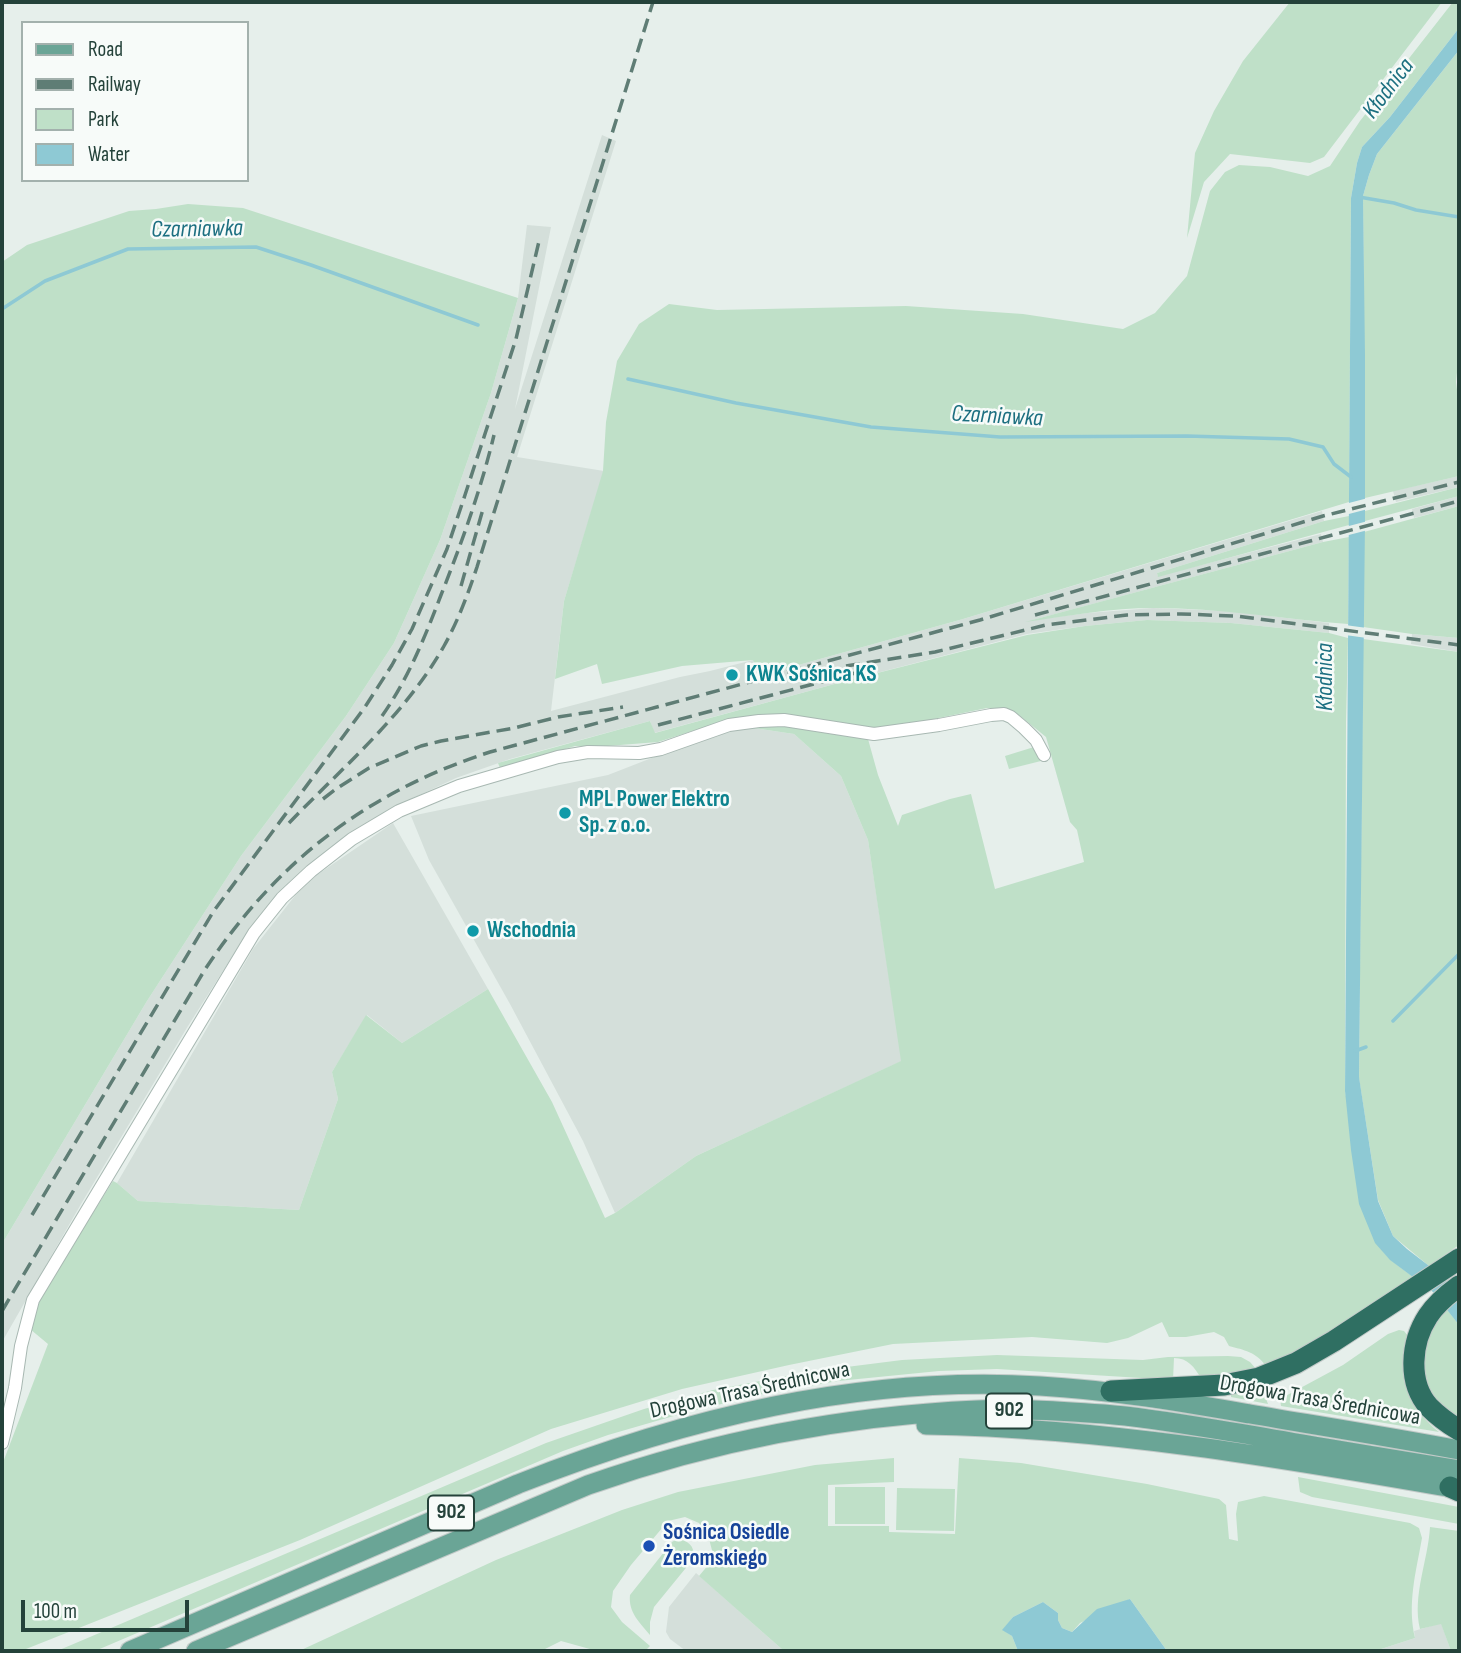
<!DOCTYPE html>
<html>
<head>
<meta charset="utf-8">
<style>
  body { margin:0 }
  #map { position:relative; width:1461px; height:1653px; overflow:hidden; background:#e6efeb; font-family:"Sofia Sans Condensed",sans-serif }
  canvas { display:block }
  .frame { position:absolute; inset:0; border:4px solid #24423a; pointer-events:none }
  .legend { position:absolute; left:21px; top:21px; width:228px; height:161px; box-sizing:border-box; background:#f7fbf9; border:2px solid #a3b1ad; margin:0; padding:9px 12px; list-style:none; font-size:21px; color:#24423a }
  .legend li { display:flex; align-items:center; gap:14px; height:35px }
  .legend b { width:35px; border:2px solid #a3b1ad }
  .scale { position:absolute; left:21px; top:1600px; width:168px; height:32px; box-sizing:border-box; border:4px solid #24423a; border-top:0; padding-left:9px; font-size:21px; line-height:24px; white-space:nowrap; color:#24423a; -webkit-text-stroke:5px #f7fbf9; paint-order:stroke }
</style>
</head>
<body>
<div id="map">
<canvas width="1461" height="1653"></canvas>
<div class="frame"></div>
<ul class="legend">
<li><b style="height:9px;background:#6aa596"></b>Road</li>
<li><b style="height:9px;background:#5f7d75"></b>Railway</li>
<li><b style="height:19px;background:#bfe0c8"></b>Park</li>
<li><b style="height:19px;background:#8ec9d4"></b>Water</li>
</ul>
<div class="scale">100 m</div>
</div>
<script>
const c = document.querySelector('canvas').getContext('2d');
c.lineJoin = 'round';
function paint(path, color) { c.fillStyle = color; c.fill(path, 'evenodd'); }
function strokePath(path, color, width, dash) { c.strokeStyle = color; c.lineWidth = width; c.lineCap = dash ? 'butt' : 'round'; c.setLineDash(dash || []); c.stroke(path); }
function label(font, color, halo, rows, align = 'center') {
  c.font = font + ' "Sofia Sans Condensed",sans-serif'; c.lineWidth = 5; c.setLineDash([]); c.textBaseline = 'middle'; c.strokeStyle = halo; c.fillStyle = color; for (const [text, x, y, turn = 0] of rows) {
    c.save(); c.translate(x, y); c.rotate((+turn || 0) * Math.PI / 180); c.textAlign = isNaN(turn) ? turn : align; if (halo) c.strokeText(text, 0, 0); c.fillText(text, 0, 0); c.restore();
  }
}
const built = new Path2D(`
  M602,135L616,141L517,457L604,471L564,601L551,711L680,677L710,671L753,660L759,676L963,619L1322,511L1324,521L1157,573L1158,576L1321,534L1323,542L1033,620L1087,613L1153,608L1229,611L1329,623V633L1231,623L1147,620L1085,626L1027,634L842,682L654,733L650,721L510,759L456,778L392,808L355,830L266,909L242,941L188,1026L81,1204L2,1342V1244L147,1001L241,856L346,716L394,643L440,540L491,393L518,298L527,225L551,227L515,409Z
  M1459,476V487L1396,502L1393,491Z
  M1459,496V506L1414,518L1412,509Z
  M1412,634L1459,638V652L1411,644Z
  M747,727L794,734L841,776L868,840L902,1061L696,1156L615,1213L583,1141L510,1004L429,860L411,816L608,775L708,736Z
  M393,823L488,989L402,1043L367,1015L332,1072L338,1099L299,1210L138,1201L117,1183L253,949L305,883Z
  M696,1573L784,1651H686L670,1639L666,1632L669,1607Z
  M1441,1623L1451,1651H1375L1415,1638L1414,1631Z`);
const green = new Path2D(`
  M1290,2H1442L1324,157L1310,163L1230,154L1204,182L1187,238L1195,153L1214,111L1243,61Z
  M1453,2H1459V28L1390,117L1362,147L1357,163L1351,198L1349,502L963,619L759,676L753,660L682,666L602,684L597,664L555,679L564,601L603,471L606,422L617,361L639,324L669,304L717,310L906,306L1023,314L1123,329L1155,313L1187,276L1210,191L1225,172L1239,165L1270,167L1308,176L1330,166L1360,121Z
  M1459,50V353L1456,382L1459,405V476L1365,498L1363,196L1369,175L1377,154Z
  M188,204L243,208L518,298L491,393L440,540L394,643L346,716L241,856L147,1001L2,1244V262L27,245L129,211L156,209Z
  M1459,487V496L1365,521V511Z
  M1459,506V638L1412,634L1363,627L1364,532Z
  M1349,516V525L1158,577L1157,573L1324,521Z
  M1349,537L1348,624C1284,619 1219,608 1154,608C1111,608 1068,616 1025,622L1323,542Z
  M1147,620L1231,623L1329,633L1348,638L1346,722L1345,1091L1369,1224C1379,1253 1390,1260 1415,1278L1305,1349L1266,1366C1256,1352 1244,1350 1229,1346L1224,1337L1214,1332L1186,1337H1169L1162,1322L1128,1338L1107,1343L1032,1337L893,1344L789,1365L682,1389L551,1429L300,1540L21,1651H2V1465L48,1344L30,1329L39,1299L113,1181L117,1183L138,1201L299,1210L338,1099L332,1072L366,1015L402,1043L488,989L552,1102L605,1218L615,1213L696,1156L901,1061L868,840L841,776L794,734L747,727L788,724L868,739L878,775L898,826L902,815L950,799L971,794L995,889L1084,862L1077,830L1070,822L1046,737L1019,715L987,708L905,725L865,728L730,719L658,742L595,747L575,746L508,767L500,768L498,763L650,721L655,733L842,682L1027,635L1085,626Z
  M1363,639L1459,652V1245L1429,1266L1393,1236L1378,1200L1359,1078Z
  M1034,747L1040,755L1041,761L1009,769L1005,756Z
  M1446,1308L1459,1325V1426L1428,1395L1421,1356L1425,1338Z
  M1399,1330L1404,1331L1408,1336C1408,1350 1405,1374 1407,1387C1411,1405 1425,1421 1439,1432L1281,1406L1280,1399L1343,1365L1388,1334Z
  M997,1355L1143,1360L1168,1357L1228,1356L1241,1357L1250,1362L1257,1370L1201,1378C1194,1367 1188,1358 1174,1358L1173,1380L997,1369L939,1371L838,1381L763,1394L684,1413L608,1435L563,1451L95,1651H57L546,1443L644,1409L713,1390L807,1372L902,1360Z
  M1262,1388L1268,1404L1231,1397V1394Z
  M894,1458V1482L828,1485V1526H889V1532L955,1534L959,1458L1021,1463L1147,1484L1219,1499L1226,1505L1229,1539L1238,1541L1236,1514L1238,1502L1264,1496L1410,1523L1419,1528L1422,1538C1416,1572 1407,1604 1415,1638L1375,1651H1167L1130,1599L1080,1623L1072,1632L1062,1628L1058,1620V1613L1043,1602L1013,1617L1003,1630L1012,1636L1018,1651H784L699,1576L714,1558L708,1535L699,1523L685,1517L668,1521L631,1565L613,1591L611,1607L622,1622L650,1646L645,1651H597L561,1641L541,1651H299L496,1560L622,1510L678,1492L815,1465Z
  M1298,1477L1459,1507V1524L1312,1497L1300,1492Z
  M835,1487H885V1524H835Z
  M897,1488L955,1489L954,1531L896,1530Z
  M1430,1527L1459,1531V1651H1451L1441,1624L1420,1629C1412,1596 1428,1561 1430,1527Z
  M677,1539C689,1541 694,1545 694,1558L654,1607L650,1622V1635C640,1623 628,1612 630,1595L672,1542Z`);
const water = new Path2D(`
  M1459,28V50L1377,154L1369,175L1363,196L1365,357V521L1359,1077L1378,1201L1393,1236L1407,1249L1437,1272L1459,1293V1325L1433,1292L1390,1260L1375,1243L1359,1204L1351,1150L1345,1091L1351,198L1357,163L1362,147L1390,117Z
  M1130,1599L1167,1651H1018L1012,1636L1002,1630L1013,1617L1043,1602L1058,1613V1620L1062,1628L1072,1632L1097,1609Z`);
const pier = new Path2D(`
  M1368,498V509L1345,515V504Z
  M1368,521V530L1345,536V527Z
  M1345,625L1367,628V638L1345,635Z`);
const stream = new Path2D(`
  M1359,197L1394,203L1416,210L1459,217
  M2,309L45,281L128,249L256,247L311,265L478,325
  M628,379L736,403L871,427L1000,437L1187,436L1289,439L1323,447L1334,464L1351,477
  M1393,1021L1459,954
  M1355,1051L1366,1047`);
const minor = new Path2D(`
  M2,1443L15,1388L21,1346L33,1300L254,933L282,898L311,871L352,839L399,811L459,786L558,757L588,752L639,753L661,749L729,725L759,721L784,720L874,734L939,725L991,715L1004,714L1011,717L1024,728L1036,740L1044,755`);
const primary = new Path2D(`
  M926,1425C1107,1428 1282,1458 1459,1489
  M130,1651L518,1484C685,1418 860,1375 1040,1386C1111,1390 1180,1402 1250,1414C1320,1426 1390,1437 1459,1450
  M196,1651L588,1485C713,1441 844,1416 977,1410C1018,1408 1062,1411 1104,1414C1155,1418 1205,1428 1256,1436C1323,1448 1391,1459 1459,1470`);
const motorway = new Path2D(`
  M1459,1286C1448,1294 1436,1304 1428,1316C1411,1342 1407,1382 1429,1407C1438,1416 1449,1424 1459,1430
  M1111,1391L1224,1385L1259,1378L1296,1363L1334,1341L1459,1259
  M1450,1487L1459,1491`);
const rail = new Path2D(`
  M461,586L483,509
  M1035,615L1459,501
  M846,666L935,652L1046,625L1127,615L1181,614L1236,616L1459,645
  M382,716C408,679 425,637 441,595C462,542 481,489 494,435
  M658,725L863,671
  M323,799L336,789L369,768L421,746L441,741L514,728L558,717L623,707
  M289,823C343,767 405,715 444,646C458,621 468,594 477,567L653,2
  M32,1215L213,912L365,707L392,665L412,629L447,549L465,495L516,339L540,237
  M2,1311L204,971C275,863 366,792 490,752L980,620L1323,516L1459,482`);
const markers = [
  [732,675,7,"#0f9aa8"],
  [565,813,7,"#0f9aa8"],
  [473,931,7,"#0f9aa8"],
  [649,1546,7,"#1a4fb4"]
];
const shields = [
  [1009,1411,46],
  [451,1513,46]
];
const shieldNames = [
  ["902",1009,1411],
  ["902",451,1513]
];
const cultureNames = [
  ["KWK Sośnica KS",746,675],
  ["MPL Power Elektro",579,800],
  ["Sp. z o.o.",579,826],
  ["Wschodnia",487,931]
];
const streetNames = [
  ["Drogowa Trasa Średnicowa",750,1391,-12],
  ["Drogowa Trasa Średnicowa",1320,1401,10]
];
const transitNames = [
  ["Sośnica Osiedle",663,1533],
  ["Żeromskiego",663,1559]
];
const waterNames = [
  ["Kłodnica",1389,89,-53],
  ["Czarniawka",197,230,-1],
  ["Czarniawka",997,417,3],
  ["Kłodnica",1326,677,-90]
];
paint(built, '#d4dfda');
paint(green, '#bfe0c8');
paint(water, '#8ec9d4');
paint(pier, '#e6efeb');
strokePath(stream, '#8ec9d4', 3.5);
strokePath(minor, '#a8b8b2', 14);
strokePath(primary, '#c2cac8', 21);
strokePath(motorway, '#c2cac8', 23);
strokePath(minor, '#fff', 12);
strokePath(primary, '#6aa596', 19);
strokePath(motorway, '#2f6f62', 21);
strokePath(rail, '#5f7d75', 3.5, [14, 7]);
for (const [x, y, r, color] of markers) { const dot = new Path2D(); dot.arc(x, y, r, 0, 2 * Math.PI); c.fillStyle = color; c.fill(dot); strokePath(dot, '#f7fbf9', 2.5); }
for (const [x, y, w] of shields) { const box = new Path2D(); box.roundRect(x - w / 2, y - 17.5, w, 35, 5); c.fillStyle = '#f7fbf9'; c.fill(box); strokePath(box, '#24423a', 2); }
label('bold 21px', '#24423a', null, shieldNames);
label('bold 23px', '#0d838f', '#f7fbf9', cultureNames, 'left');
label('23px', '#24423a', '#f7fbf9', streetNames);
label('bold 23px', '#164399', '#f7fbf9', transitNames, 'left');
label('italic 24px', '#1c6f80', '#f7fbf9', waterNames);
</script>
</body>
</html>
